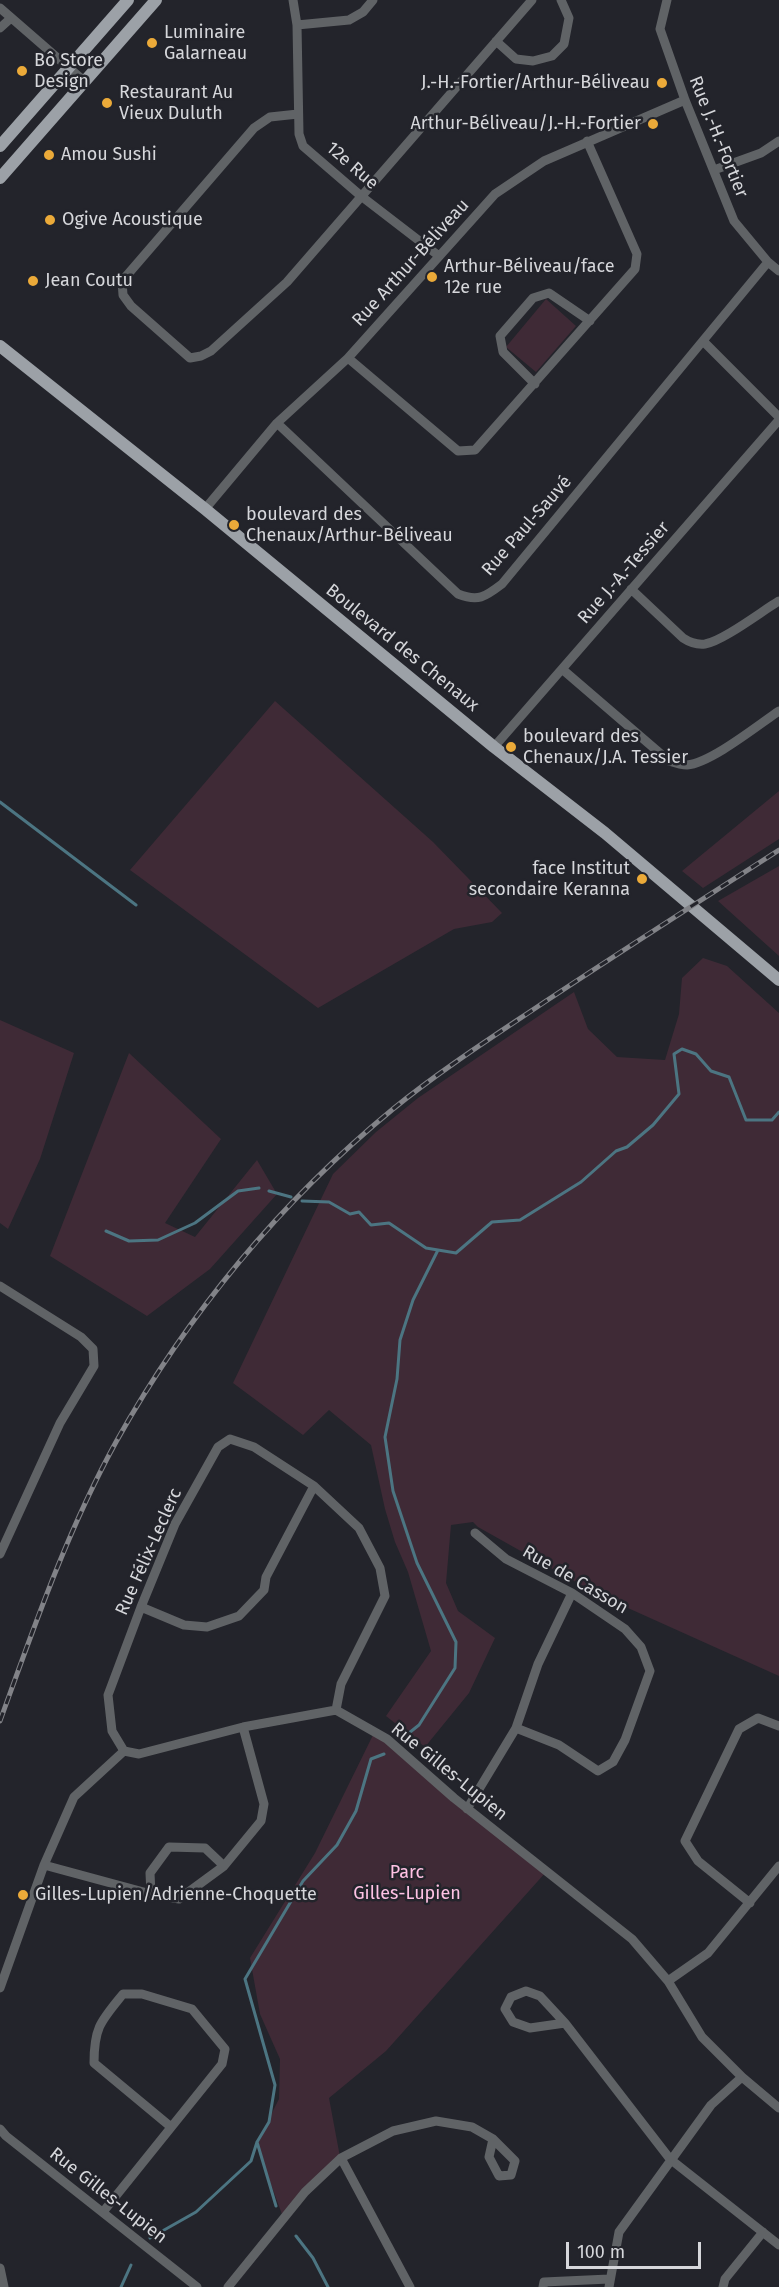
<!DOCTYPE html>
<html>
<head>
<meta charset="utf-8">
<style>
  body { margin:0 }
  #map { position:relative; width:779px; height:2287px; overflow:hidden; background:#23242b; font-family:"Fira Sans",sans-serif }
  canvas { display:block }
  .scale { position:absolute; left:566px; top:2242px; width:135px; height:27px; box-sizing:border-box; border:3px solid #d6d7db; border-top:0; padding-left:8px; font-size:18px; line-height:21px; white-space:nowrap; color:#d6d7db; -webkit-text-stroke:4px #23242b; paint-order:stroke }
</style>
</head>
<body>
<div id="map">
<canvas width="779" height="2287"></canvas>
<div class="scale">100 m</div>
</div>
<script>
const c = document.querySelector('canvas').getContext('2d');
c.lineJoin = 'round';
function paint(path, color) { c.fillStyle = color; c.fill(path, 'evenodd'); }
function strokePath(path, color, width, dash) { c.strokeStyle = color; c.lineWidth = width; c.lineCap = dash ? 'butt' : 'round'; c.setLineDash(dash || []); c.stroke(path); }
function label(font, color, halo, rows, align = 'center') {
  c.font = font + ' "Fira Sans",sans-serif'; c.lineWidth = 5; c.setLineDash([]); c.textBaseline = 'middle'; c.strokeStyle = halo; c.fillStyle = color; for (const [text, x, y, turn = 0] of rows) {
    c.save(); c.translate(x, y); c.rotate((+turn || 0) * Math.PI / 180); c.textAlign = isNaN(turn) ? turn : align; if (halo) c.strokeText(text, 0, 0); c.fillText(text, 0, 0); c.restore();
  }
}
const green = new Path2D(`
  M546,299L576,326L536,372L506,347Z
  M275,701L433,842L502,913L492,922L454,929L318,1008L130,870Z
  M779,791V839L703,888L682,871Z
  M779,866V956L718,901Z
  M703,958L727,966L779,1013V1676L599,1595L478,1527L473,1522L451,1525L446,1583L458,1611L495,1638L469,1693L425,1747L386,1716L431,1651L408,1572L395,1542L385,1509L371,1445L329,1410L303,1435L233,1383L333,1174L376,1132L418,1098L574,992L588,1029L617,1057L665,1060L679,1014L682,978Z
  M0,1020L74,1053L40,1159L8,1229L0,1223Z
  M129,1053L221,1139L165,1223L195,1237L257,1160L277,1194L210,1269L147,1316L50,1256Z
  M374,1733L546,1872L386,2051L329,2098L340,2157L283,2217L256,2144L279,2099L280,2059L260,2014L250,1958L315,1853Z`);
const stream = new Path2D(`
  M0,802L136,905
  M269,1191L291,1197
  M302,1201L329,1202L350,1214L359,1212L371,1225L389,1223L426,1248L438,1250
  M106,1231L129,1241L158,1240L195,1223L238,1191L259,1188
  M404,1737L419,1725L455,1668L456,1642L417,1563L393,1491L385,1437L397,1379L400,1340L413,1300L438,1250L456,1253L492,1222L520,1220L581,1182L616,1151L627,1147L653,1125L679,1094L674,1054L682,1049L696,1054L711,1071L729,1077L746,1120H772L779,1112
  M257,2142L276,2206
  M296,2236L313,2258L328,2287
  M150,2238L196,2212L251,2161L257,2142L269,2122L275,2085L245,1979L303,1881L337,1845L356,1811L371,1759L384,1754
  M121,2287L131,2265`);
const minor = new Path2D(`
  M293,0L297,25L299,134L303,146L361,196L439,256
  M667,0L660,29L685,100L734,221L768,262L779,271
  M0,8L84,81
  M297,25L349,20L363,12L373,0
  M0,28L11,18
  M496,41L516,59L533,61L552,56L564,44L569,18L561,0
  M298,114L270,117L254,128L122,281L123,295L131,306L190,358L201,356L211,351L287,282L532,0
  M714,170L761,153L779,141
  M703,341L779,417
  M348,358L458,451L475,450L635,269L637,254L587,141
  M535,384L503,352L500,336L533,298L549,293L590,321
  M277,423L458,594C478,602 485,597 502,584L768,262
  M205,509L277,423L348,358L495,194L544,161L685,100
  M631,589L683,638C689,642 696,645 705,644C723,641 762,611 779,601
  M562,669L669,761C675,763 681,765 687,765C711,763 758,725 779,711
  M494,747L779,420
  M0,1286L81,1337L93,1349L94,1366L60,1423L0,1554
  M475,1533L506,1559L572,1593L625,1629L641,1647L650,1671L625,1740L613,1762L598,1771L559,1745L516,1728
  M141,1607L184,1625L207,1627L239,1616L264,1590L266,1577L314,1486
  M124,1751L139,1754L243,1727L336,1710L387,1739L454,1798L632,1939L668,1981L702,2037L742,2077L779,2108
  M124,1751L112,1731L108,1695L141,1607L175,1524L218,1447L230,1439L254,1447L314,1486L359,1528L380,1568L385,1596L341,1684L336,1710
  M467,1809L516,1728L538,1664L572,1593
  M44,1865L151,1894L179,1899L224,1866L261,1821L264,1804L243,1727
  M151,1894L150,1873L169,1847L205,1848L224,1866
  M750,1903L698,1861L685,1841L739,1729L758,1718L779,1726
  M668,1981L708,1953L779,1866
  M0,1988L44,1865L74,1797L124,1751
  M565,2023L530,2028L513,2022L505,2009L511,1997L526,1991L540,1996L565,2023L670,2159L779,2245
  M0,2129L6,2136L197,2287
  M341,2158L410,2287
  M103,2212L222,2064L225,2049L192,2009L142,1994H123C101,2021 94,2027 94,2063L171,2127
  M0,2268L4,2287
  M228,2287L305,2192L341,2158L393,2131L436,2121L472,2127L493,2139L515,2161L511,2175L499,2176L489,2157L493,2139
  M543,2287L544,2282L609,2279
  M609,2287L619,2232L711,2105L742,2077
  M723,2287L725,2279L763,2232`);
const major = new Path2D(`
  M0,146L128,0
  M0,178L156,0
  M0,346L205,509L494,747L605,833L779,980`);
const rail = new Path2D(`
  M0,1721C34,1627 67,1531 116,1442C187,1315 280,1202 393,1109C441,1070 494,1036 546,1001C623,950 701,900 779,850`);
const markers = [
  [152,43,6,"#ebaa39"],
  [22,71,6,"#ebaa39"],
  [662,83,6,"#ebaa39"],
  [107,103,6,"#ebaa39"],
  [653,124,6,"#ebaa39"],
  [49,155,6,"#ebaa39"],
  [50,220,6,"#ebaa39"],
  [432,277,6,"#ebaa39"],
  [33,281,6,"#ebaa39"],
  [234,525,6,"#ebaa39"],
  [511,747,6,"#ebaa39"],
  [642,879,6,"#ebaa39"],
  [23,1895,6,"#ebaa39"]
];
const poiNames = [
  ["Luminaire",164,33],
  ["Galarneau",164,54],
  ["Bô Store",34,61],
  ["Design",34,82],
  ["J.-H.-Fortier/Arthur-Béliveau",650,83,"right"],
  ["Restaurant Au",119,93],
  ["Vieux Duluth",119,114],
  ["Arthur-Béliveau/J.-H.-Fortier",641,124,"right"],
  ["Amou Sushi",61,155],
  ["Ogive Acoustique",62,220],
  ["Arthur-Béliveau/face",444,267],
  ["12e rue",444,288],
  ["Jean Coutu",45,281],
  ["boulevard des",246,515],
  ["Chenaux/Arthur-Béliveau",246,536],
  ["boulevard des",523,737],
  ["Chenaux/J.A. Tessier",523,758],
  ["face Institut",630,869,"right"],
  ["secondaire Keranna",630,890,"right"],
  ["Gilles-Lupien/Adrienne-Choquette",35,1895]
];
const streetNames = [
  ["Rue J.-H.-Fortier",718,137,68],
  ["12e Rue",352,166,41],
  ["Rue Arthur-Béliveau",411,263,-48],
  ["Rue Paul-Sauvé",527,526,-49],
  ["Rue J.-A.-Tessier",624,573,-49],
  ["Boulevard des Chenaux",402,648,39],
  ["Rue Félix-Leclerc",149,1552,-66],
  ["Rue de Casson",575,1580,30],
  ["Rue Gilles-Lupien",449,1772,39],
  ["Rue Gilles-Lupien",108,2196,38]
];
const parkNames = [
  ["Parc",407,1873],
  ["Gilles-Lupien",407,1894]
];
paint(green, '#3f2a36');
strokePath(stream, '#4c7582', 3);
strokePath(minor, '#606366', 9);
strokePath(major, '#9ca1a7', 12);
strokePath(rail, '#828388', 5);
strokePath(rail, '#23242b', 3, [9]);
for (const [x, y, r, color] of markers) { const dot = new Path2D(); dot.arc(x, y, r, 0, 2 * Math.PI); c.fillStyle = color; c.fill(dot); strokePath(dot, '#23242b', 2); }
label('18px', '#d6d7db', '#23242b', poiNames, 'left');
label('18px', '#d6d7db', '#23242b', streetNames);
label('18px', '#fec2e4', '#23242b', parkNames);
</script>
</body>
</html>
